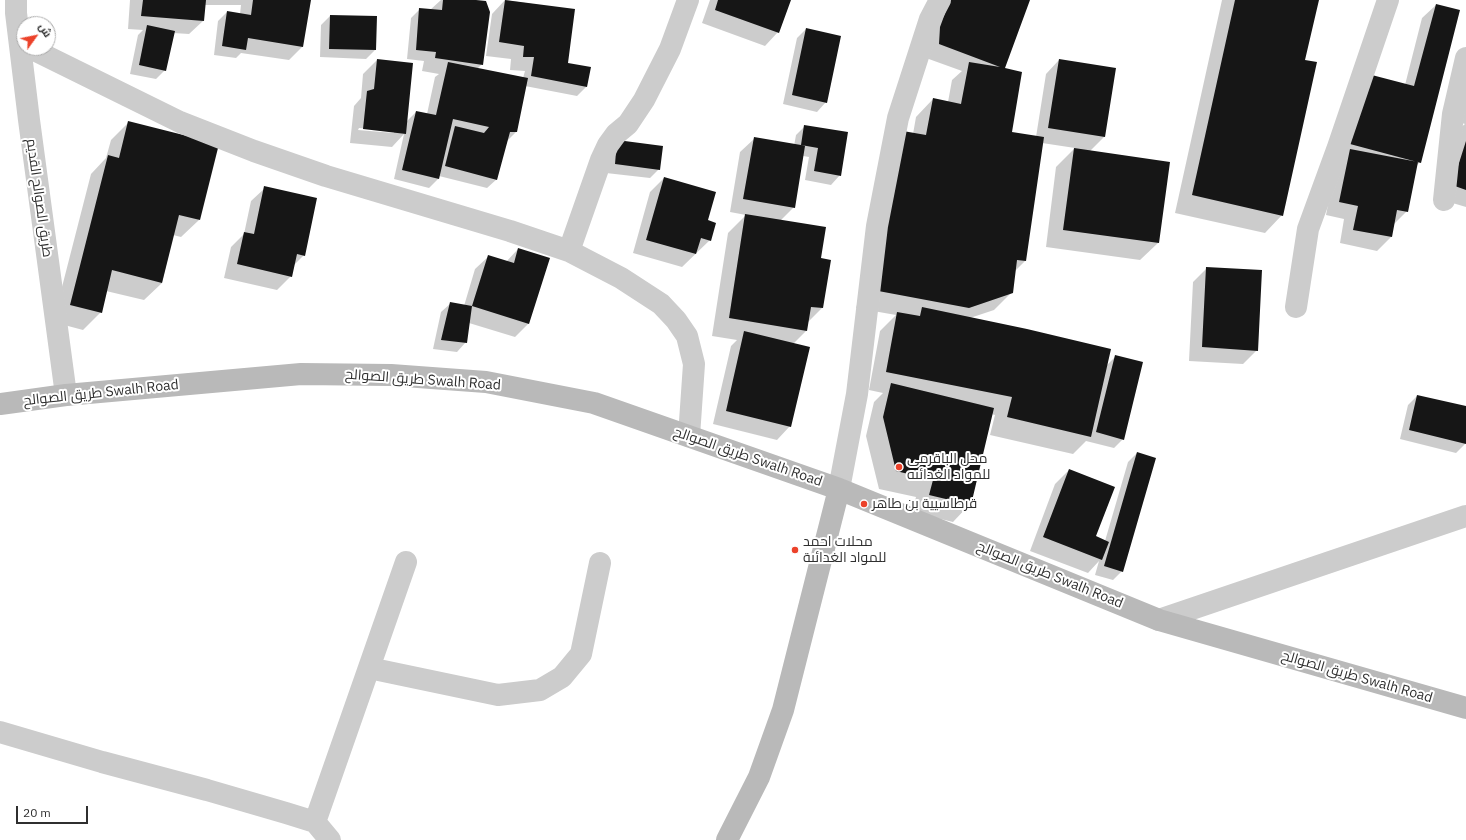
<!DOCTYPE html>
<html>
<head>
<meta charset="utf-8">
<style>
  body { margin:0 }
  #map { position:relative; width:1466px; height:840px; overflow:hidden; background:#fff; font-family:"IBM Plex Sans",Cairo,sans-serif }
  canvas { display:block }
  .north { position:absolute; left:16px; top:16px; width:40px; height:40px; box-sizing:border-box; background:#fff; border:1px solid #acacac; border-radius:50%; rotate:57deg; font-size:11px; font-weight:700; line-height:16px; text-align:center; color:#2f2f2f }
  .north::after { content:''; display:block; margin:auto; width:14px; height:18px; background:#ec422a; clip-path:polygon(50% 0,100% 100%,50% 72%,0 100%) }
  .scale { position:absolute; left:16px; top:806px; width:72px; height:18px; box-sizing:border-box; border:2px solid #2f2f2f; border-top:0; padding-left:5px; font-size:12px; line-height:14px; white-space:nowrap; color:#2f2f2f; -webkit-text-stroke:3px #fff; paint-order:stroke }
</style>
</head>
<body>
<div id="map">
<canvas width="1466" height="840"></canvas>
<div class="north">ش</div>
<div class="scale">20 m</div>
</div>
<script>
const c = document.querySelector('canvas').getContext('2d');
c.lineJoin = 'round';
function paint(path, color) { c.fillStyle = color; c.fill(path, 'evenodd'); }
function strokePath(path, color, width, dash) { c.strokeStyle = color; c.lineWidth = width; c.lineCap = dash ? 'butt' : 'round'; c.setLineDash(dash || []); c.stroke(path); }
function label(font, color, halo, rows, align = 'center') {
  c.font = font + ' "IBM Plex Sans",Cairo,sans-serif'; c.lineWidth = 4; c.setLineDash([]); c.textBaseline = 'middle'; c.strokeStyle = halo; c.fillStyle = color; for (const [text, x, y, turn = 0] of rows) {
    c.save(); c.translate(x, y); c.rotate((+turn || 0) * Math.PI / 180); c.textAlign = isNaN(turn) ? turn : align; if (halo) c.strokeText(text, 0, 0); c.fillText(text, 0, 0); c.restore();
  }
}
const shadow = new Path2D(`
  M130,0H310L302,47L289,60L241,53L236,58L214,55L218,21L227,12L240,14L241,5H204L203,21L189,34L173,33L165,70L156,79L130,74L138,35L143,30L128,29Z
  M441,0H469L482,64L477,69L523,78L525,71L510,70L511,59L486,56L492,14L505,0L574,10L567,62L586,87L577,96L525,86L516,132L506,142L497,179L487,188L439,176L438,179L429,188L394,179L404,134L392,147L350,143L354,106L361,98L363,74L377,60L406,122L416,112L427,114L435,77L439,74L422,71L424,61L407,59L411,18L420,9L430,10ZM359,128L394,131V133L358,130Z
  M710,0H790L778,32L765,46L702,23Z
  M942,0H1029L1003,69L1010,133L1036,137L1046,74L1059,60L1115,69L1104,137L1090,151L1169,163L1158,243L1140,260L1046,247L1056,167L1075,148L1042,143L1025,261L1015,271L1012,292L994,310L970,318L1107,365L1116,356L1123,439L1114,448L1086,441L1073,454L990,435L995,415L991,414L970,504L953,522L912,512L916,497L879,489L866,436L874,402L883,393L869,390L880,331L896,315L856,308L913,134L916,117L933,99L948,102L952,80L962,71L926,58Z
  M1222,0H1318L1304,61L1282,215L1265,233L1175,213Z
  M1436,5L1420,162L1416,166L1407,211L1393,225L1391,237L1377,251L1340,243L1344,219L1326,215L1337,158L1405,85L1422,18Z
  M330,16L375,50L366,59L320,57L321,25Z
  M806,29L826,102L817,112L783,104L797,38Z
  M1466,49V207L1439,199L1460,128L1465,124L1448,119Z
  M129,122L199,220L181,237L173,235L162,283L144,300L106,291L101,312L83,330L53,322L91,174L106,158L111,140Z
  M805,126L840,175L831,185L805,180L809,157L803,156L794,207L780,221L822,308L807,323L806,331L793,344L790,426L777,440L713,424L731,346L737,340L712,336L728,233L746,215L730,212L740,152L754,139L794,146L796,135Z
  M609,151L659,169L650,178L606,173Z
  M664,178L707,221L710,240L682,267L633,253L650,192Z
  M265,188L304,255L293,266L291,276L277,290L224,278L231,247L244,234L251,201Z
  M518,249L528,324L515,337L469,323L466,342L457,352L433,349L441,312L451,303L464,306L475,269L489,256L506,262Z
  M1207,268L1257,350L1243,364L1189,361L1193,282Z
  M1417,396L1466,407V440L1465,444L1456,453L1400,439L1408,405Z
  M1137,453L1122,571L1113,580L1095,575L1099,561L1088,573L1030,551L1055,484L1069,470L1094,537L1105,541L1128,462Z`);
const building = new Path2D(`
  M143,0H206L204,21L141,16Z
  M253,0H311L303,47L248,38L246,50L222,46L227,11L251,15Z
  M443,0H476L486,1L490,12L483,65L435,58L436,52L416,50L419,8L442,10Z
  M505,0L575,9L568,63L591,67L587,87L531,76L534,57H523L524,46L499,42Z
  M718,0H791L779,33L715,10Z
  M950,0H1030L1005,68L1022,72L1012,132L1044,137L1026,261L1017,260L1013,293L969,308L873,290L903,131L926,135L933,98L961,104L969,62L1000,67L939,44L940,27Z
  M1235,0H1319L1305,60L1317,62L1283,216L1192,195Z
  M1436,4L1460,10L1421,163L1350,144L1368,74L1414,86Z
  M330,15L377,16L376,50L329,49Z
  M147,25L175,31L166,71L139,65Z
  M806,28L841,36L827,103L792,95Z
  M377,59L413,63L406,134L363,129L367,91L374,89Z
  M1059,59L1116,68L1105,137L1048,128Z
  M448,62L528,78L517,132H510L497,180L445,166L455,126L484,133L489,127L453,119L439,179L402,170L416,111L436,115Z
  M128,121L219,144L200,220L179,215L162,283L112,270L102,313L70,305L108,155L119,158Z
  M804,125L848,132L841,176L814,171L818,148L801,145L805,146L795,208L743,199L754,137L801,145Z
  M617,140L663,146L660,170L615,164Z
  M1466,141V190L1452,185Z
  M1074,148L1170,162L1159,243L1063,230Z
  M1350,149L1418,162L1408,212L1397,210L1392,237L1353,230L1358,206L1339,202Z
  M664,177L716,192L708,220L716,223L711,241L701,238L696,254L646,240Z
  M264,186L317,198L305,256L297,254L292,277L237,264L244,232L254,234Z
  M745,214L826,227L821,258L831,260L823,308L811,307L807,331L729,318Z
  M518,248L550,258L529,324L472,306L467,343L441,340L450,302L472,306L488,255L514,263Z
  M1206,267L1262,270L1258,351L1202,347Z
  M922,307L1027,329L1111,349L1091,437L1007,417L1012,397L886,372L897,312L920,316Z
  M744,331L810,347L791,427L726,411Z
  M1115,355L1143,362L1124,440L1096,432Z
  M891,383L994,408L971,505L929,495L933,480L896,471L883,417Z
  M1417,395L1466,406V444L1409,430Z
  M1137,452L1156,458L1123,572L1104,566Z
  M1069,469L1115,487L1096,536L1109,542L1102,560L1043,537Z`);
const street = new Path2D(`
  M16,0V13L29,120L66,395
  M30,48L180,122L254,151L326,176L510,231L569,251L621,278L661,304L676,320L687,336L694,364L689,436
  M1444,200L1453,114L1466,58
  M569,251L601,160L608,145L616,134L628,124L644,100L670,49L688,0
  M1296,307L1308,229L1338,147L1388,0
  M839,489L857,394L877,226L898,118L930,19L940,0
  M1159,620L1466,516
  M369,668L498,695L540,690L562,677L581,654L600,563
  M0,732L102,762L207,790L286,813L315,822L330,840
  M315,822L406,562`);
const secondary = new Path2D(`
  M0,404L66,395L301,374L391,375L486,382L594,403L839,489L1159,620L1466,708
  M727,840L759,777L783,710L839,489`);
const markers = [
  [899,467,4,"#ec422a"],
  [864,504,4,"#ec422a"],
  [795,550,4,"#ec422a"]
];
const streetNames = [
  ["طريق الصوالح القديم",39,198,82],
  ["طريق الصوالح Swalh Road",423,380,4],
  ["طريق الصوالح Swalh Road",101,393,-6],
  ["طريق الصوالح Swalh Road",748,457,19],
  ["طريق الصوالح Swalh Road",1050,575,22],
  ["طريق الصوالح Swalh Road",1357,677,16]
];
const poiNames = [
  ["محل الباقرمى",907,459],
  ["للمواد الغدائىه",907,475],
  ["قرطاسيية بن طاهر",872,504],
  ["محلات احمد",803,542],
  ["للمواد الغدائىة",803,558]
];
paint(shadow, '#0003');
paint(building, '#161616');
strokePath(street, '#ccc', 22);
strokePath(secondary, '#b9b9b9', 22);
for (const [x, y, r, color] of markers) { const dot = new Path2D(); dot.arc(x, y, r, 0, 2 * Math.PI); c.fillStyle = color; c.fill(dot); strokePath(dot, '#fff', 1.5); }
label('14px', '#2f2f2f', '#fff', streetNames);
label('14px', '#2f2f2f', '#fff', poiNames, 'left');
</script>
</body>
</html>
